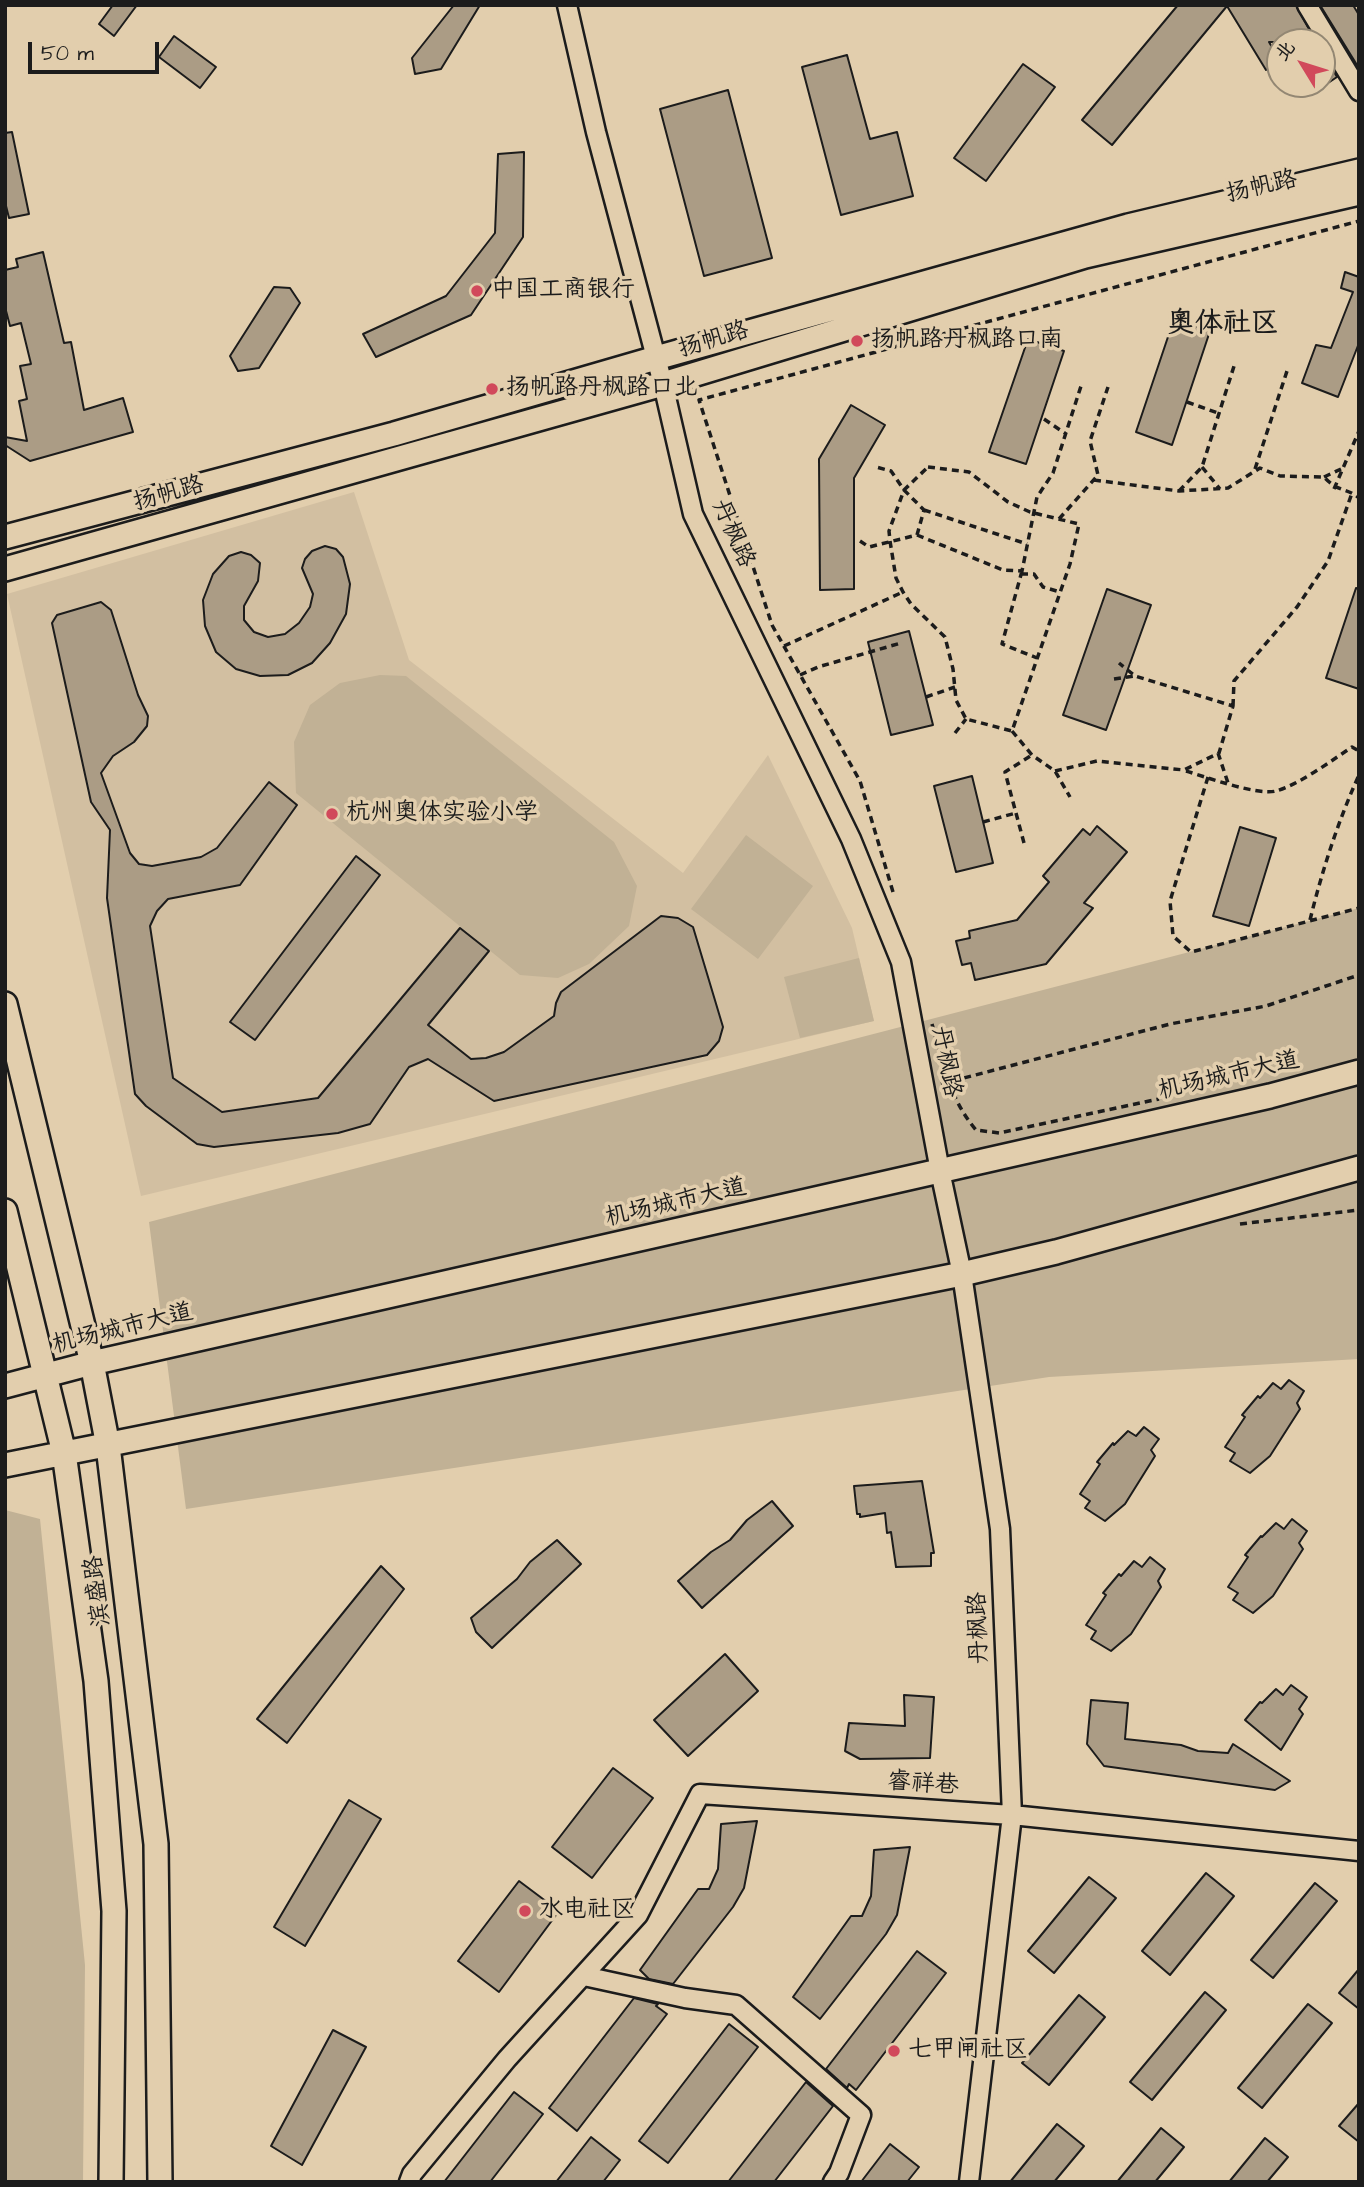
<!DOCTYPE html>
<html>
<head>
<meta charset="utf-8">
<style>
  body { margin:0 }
  #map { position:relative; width:1364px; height:2187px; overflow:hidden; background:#e2cead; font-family:"Architects Daughter","LXGW WenKai TC",sans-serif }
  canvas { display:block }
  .frame { position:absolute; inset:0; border:7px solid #1c1c1c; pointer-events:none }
  .north { position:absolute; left:1266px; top:28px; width:70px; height:70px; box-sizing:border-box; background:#e2cead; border:2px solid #938773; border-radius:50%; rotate:308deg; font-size:19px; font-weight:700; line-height:28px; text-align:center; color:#1c1c1c }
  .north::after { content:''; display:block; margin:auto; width:24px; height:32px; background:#d1495b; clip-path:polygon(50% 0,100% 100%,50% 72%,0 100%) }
  .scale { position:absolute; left:28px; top:42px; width:131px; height:32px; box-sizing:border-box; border:4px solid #1c1c1c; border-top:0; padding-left:9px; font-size:21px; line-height:24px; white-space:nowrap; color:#1c1c1c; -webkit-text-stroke:5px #e2cead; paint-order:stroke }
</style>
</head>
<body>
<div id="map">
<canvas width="1364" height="2187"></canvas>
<div class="frame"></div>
<div class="north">北</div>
<div class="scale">50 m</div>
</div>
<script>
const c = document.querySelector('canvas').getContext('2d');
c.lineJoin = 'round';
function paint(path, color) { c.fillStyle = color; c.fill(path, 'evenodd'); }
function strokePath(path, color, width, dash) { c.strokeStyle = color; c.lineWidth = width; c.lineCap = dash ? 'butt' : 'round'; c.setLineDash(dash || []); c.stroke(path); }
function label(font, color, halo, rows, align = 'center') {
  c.font = font + ' "Architects Daughter","LXGW WenKai TC",sans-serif'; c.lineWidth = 7; c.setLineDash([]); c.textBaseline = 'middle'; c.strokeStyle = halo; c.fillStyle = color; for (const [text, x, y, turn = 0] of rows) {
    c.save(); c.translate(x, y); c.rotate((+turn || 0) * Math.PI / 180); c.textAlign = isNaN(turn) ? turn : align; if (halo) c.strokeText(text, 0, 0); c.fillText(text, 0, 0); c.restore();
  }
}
const built = new Path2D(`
  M354,492L409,660L683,873L768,755L852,928L874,1021L141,1196L7,594Z`);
const green = new Path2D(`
  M380,675L406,676L614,842L637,886L629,926L589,964L558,978L520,975L296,793L294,742L310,705L340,683Z
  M746,835L813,886L758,959L691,909Z
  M1359,908V1359L1049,1377L186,1509L149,1222Z
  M859,958L874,1021L800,1038L784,977Z
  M5,1510L40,1519L85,1965L83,2182H5Z`);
const building = new Path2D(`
  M113,5H137L114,36L99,24Z
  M454,5H480L441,69L415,74L412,58Z
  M1178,5H1296L1316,42H1269L1280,61L1266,70L1227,6L1112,145L1082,120Z
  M1320,5H1353L1359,15V64L1357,65Z
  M174,36L216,67L200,88L159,57Z
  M1322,52L1337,77L1322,87Z
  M847,55L870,139L897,132L913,196L841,215L802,67Z
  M1023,64L1055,87L986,181L954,158Z
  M728,90L772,258L704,276L660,109Z
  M12,132L29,214L9,218L5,202V133Z
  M524,152L523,237L471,315L376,357L363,334L446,296L495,233L498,154Z
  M43,252L64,343L71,342L84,410L123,398L133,432L30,461L5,445V437L27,441L19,401L27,399L20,366L31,364L21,323L10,326L5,307V270L18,267L16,259Z
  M1345,272L1359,277V343L1338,397L1302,383L1316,345L1331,348L1353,292L1341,288Z
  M274,287L290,288L300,303L259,368L238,371L230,356Z
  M1174,319L1210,331L1172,445L1136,432Z
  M1028,339L1064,351L1026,464L989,452Z
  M851,405L885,425L854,478V589L820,590L819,459Z
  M325,546L336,549L343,557L350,584L346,614L330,643L312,663L288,675L260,676L236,669L216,652L205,626L203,600L213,574L229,556L241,552L251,555L260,563L258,581L244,606V620L254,632L268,637L285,634L299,623L310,607L313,594L302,568L305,559L312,551Z
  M1356,588L1359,589V689L1326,678Z
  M1107,589L1151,605L1106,730L1063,715Z
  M101,602L111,610L138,695L148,716L147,726L134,742L113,756L101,773L130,853L139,864L152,866L201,857L217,848L269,782L297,805L240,885L168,899L157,911L150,926L173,1078L222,1112L318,1098L460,928L489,951L428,1025L471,1059L486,1058L504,1052L554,1016L556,1003L561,992L661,916L678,918L693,927L723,1027L719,1041L707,1055L494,1101L428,1059L409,1067L370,1124L338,1133L214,1147L197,1144L146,1106L135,1094L107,898L110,830L91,802L52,623L57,615Z
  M909,631L933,725L891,735L868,642Z
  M972,776L993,863L956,872L934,786Z
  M1097,826L1127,852L1084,903L1093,908L1046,964L975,980L971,963L962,965L956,941L970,938L969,931L1017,920L1049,882L1043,876L1083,829L1090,835Z
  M1240,827L1276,838L1249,926L1213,916Z
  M356,856L380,875L255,1040L230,1022Z
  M1289,1380L1304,1391L1297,1403L1300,1409L1270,1456L1250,1473L1230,1461L1235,1453L1225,1447L1245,1417L1242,1415L1258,1396L1260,1398L1273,1383L1281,1389Z
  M1144,1427L1159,1439L1151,1450L1155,1456L1125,1504L1105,1521L1085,1508L1090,1501L1080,1494L1100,1464L1097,1462L1113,1443L1114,1445L1128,1431L1136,1436Z
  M922,1481L934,1553H931V1566L896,1567L891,1532L887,1533L885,1513L860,1517V1514H857L854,1486Z
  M772,1501L793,1526L702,1608L678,1581L711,1552L730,1540L747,1520Z
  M1292,1519L1307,1531L1299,1543L1303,1549L1273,1596L1253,1613L1233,1600L1238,1593L1228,1587L1248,1557L1245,1555L1261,1536L1262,1537L1276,1523L1284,1529Z
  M557,1540L581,1564L492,1648L476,1632L471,1618L517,1579L530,1562Z
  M1150,1557L1165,1569L1158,1581L1161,1587L1131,1634L1111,1651L1091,1639L1096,1631L1086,1625L1106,1595L1103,1593L1119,1574L1121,1576L1134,1561L1142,1567Z
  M381,1566L404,1589L287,1743L257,1719Z
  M725,1654L758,1691L688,1756L654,1720Z
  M1291,1685L1307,1697L1299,1709L1303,1714L1281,1750L1245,1720L1260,1702L1262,1703L1276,1689L1283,1695Z
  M904,1695L934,1697L930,1758L860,1759L845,1751L849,1723L905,1726Z
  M1091,1700L1128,1703L1125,1739L1181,1745L1198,1751L1228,1753L1233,1744L1290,1781L1275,1790L1104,1766L1087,1744Z
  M613,1768L653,1798L592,1878L552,1847Z
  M349,1800L381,1819L305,1946L274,1927Z
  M757,1821L744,1888L733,1907L673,1984L649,1979L640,1970L698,1889H709L718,1869L721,1824Z
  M910,1847L897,1915L886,1934L820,2019L793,1997L851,1916H862L871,1896L874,1850Z
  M1206,1873L1234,1896L1170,1975L1142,1951Z
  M1089,1877L1116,1898L1054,1973L1028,1951Z
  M519,1881L559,1911L499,1992L458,1961Z
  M1315,1883L1337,1901L1273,1978L1251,1960Z
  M917,1951L946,1973L856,2090L849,2084L847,2088L826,2069Z
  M1359,1969V2009L1339,1993Z
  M1205,1992L1226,2010L1152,2100L1130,2082Z
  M1079,1995L1105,2017L1049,2085L1022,2063Z
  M634,1998L658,2004L656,2006L667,2014L577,2131L549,2108Z
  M1308,2004L1332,2023L1262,2108L1238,2088Z
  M729,2024L758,2047L668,2163L639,2141Z
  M333,2030L366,2047L302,2165L271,2146Z
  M806,2082L833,2106L774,2182H728Z
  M514,2092L543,2114L490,2182H444Z
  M1359,2103V2142L1339,2126Z
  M1057,2124L1084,2146L1054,2182H1010Z
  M1161,2128L1184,2147L1155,2182H1117Z
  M591,2137L620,2160L603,2182H556Z
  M1265,2138L1288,2157L1267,2182H1229Z
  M890,2144L919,2167L907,2182H861Z`);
const path = new Path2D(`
  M1357,360H1359
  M1187,402L1218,413
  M1044,419L1066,434
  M928,467L969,472L1008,502L1030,512L1079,524L1070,564L1012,731L966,719L956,700L953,669L945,637L911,604L903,592L896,578L890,541L889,531L904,490Z
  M1202,467L1220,489
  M1255,469L1287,371
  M1324,477L1341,469
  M1094,480L1179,491L1228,488L1260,468L1280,476L1324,477C1339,493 1346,487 1359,498
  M1334,489L1359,431
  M1179,491L1202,467L1235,363
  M924,510L1027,544
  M1059,519L1098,475L1090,441L1108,387
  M917,535L1003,570L1022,571L1037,497L1053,473L1082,383
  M860,541L869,547L917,535L924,510L904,490L891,471L876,467
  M1022,571L1002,644L1037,658
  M1021,574H1034L1043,587L1060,592
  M784,646L903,592
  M800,675L818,667L901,643
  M1114,679L1135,676
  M926,697L955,687
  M1233,706L1234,681L1297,607L1328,561L1352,493
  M1012,731L1032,755L1055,771L1070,797
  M955,733L966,719
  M1218,753L1228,783
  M1055,771L1097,761L1184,770L1219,753L1233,706L1135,676L1119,663
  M1186,771C1206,777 1258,796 1276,791C1300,784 1331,761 1352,747L1359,751
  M1208,777L1170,901L1173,936L1191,952L1359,908
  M983,822L1016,813
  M1024,843L1005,772L1032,755
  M893,892L860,781L772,625L699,400L1359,221
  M1310,920C1322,871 1338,821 1359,775
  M932,1024C943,1063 949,1098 976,1130L999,1133L1159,1099
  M941,1084L1170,1024L1266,1006L1359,975
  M1240,1224L1359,1210`);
const minor = new Path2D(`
  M567,5L596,132L663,384L693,514L851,839L901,962L940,1171L962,1274L1000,1529L1012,1815L969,2182
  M1307,5L1359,91
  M584,1976L685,1998L736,2005L861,2115L839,2173L833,2182
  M409,2182L412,2174L507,2059L638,1915L700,1794L1012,1815L1359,1851`);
const major = new Path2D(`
  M5,537L394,434L656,358L1128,226L1359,171
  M5,569L663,384L1085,256L1359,193
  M5,1004L92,1363L108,1446L156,1844L160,2182
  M5,1211L64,1453L96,1681L114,1911L111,2182
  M5,1386L92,1363L1270,1096L1359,1072
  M5,1465L962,1274L1056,1252L1359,1168`);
const markers = [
  [477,291,7,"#d1495b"],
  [857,341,7,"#d1495b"],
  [492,389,7,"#d1495b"],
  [332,814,7,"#d1495b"],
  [525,1911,7,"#d1495b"],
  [894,2051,7,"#d1495b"]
];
const streetNames = [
  ["扬帆路",1262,188,-13],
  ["扬帆路",714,341,-17],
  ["扬帆路",169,495,-16],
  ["丹枫路",732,534,66],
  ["丹枫路",945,1062,79],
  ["机场城市大道",1229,1077,-13],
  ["机场城市大道",676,1204,-13],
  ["机场城市大道",123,1330,-14],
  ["滨盛路",99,1591,-97],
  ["丹枫路",980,1628,-92],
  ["睿祥巷",923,1785,4]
];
const poiNames = [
  ["中国工商银行",491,291],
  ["扬帆路丹枫路口南",871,341],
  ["扬帆路丹枫路口北",506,389],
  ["杭州奥体实验小学",346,814],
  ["水电社区",539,1911],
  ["七甲闸社区",908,2051]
];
const quarterNames = [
  ["奥体社区",1223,325]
];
paint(built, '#d2bfa1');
paint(green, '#c1b195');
paint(building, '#ab9c85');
strokePath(building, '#1c1c1c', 2);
strokePath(minor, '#1c1c1c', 23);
strokePath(major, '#1c1c1c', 28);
strokePath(path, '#1c1c1c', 3.5, [7, 5]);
strokePath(minor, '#e2cead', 18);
strokePath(major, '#e2cead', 23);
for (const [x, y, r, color] of markers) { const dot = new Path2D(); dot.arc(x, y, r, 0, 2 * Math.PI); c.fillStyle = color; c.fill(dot); strokePath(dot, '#e2cead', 2.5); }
label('24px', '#1c1c1c', '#e2cead', streetNames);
label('24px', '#1c1c1c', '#e2cead', poiNames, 'left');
label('bold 28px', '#1c1c1c', '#e2cead', quarterNames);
</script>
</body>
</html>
